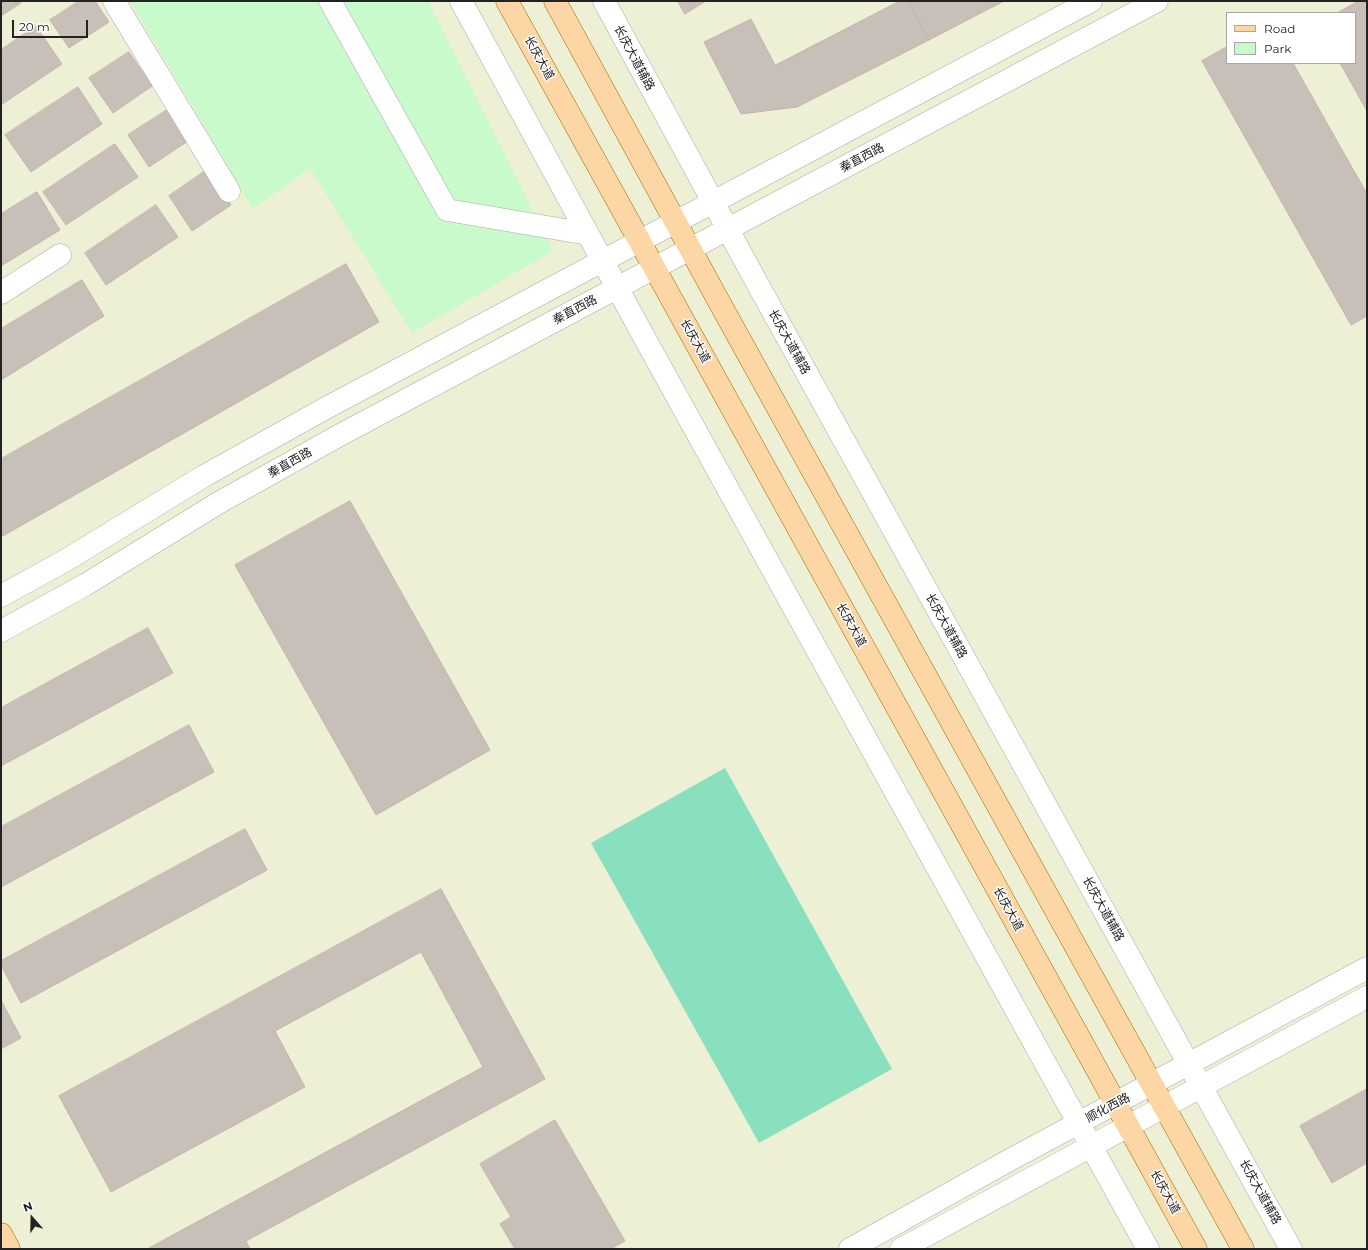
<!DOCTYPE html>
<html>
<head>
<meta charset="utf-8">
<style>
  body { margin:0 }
  #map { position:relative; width:1368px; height:1250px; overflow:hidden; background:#f2efe9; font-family:Montserrat,sans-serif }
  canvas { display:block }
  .frame { position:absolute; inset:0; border:2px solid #222; pointer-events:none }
  .legend { position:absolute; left:1226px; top:12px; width:130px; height:52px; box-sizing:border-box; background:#fff; border:1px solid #a7a7a7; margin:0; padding:5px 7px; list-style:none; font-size:12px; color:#222 }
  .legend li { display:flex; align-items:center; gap:8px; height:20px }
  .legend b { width:20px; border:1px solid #a7a7a7 }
  .north { position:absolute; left:12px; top:1198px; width:40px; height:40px; -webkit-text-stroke:3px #fff; paint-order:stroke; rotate:340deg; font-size:11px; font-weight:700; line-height:16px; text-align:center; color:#222 }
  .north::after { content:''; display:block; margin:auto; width:14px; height:18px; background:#222; clip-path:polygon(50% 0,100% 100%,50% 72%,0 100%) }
  .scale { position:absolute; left:12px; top:20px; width:76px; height:18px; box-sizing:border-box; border:2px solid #222; border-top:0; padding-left:5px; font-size:12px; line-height:14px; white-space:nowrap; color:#222; -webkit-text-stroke:3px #fff; paint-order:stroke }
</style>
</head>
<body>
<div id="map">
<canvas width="1368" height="1250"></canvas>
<div class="frame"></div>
<ul class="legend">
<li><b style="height:5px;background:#fcd6a4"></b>Road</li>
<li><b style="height:11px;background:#c8facc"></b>Park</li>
</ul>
<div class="north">N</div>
<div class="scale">20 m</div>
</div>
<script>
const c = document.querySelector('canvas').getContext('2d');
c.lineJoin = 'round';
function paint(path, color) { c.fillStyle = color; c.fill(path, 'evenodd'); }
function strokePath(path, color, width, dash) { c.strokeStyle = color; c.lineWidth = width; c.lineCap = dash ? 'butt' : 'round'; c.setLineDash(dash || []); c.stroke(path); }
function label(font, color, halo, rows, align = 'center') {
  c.font = font + ' Montserrat,"Noto Sans SC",sans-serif'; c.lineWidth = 3; c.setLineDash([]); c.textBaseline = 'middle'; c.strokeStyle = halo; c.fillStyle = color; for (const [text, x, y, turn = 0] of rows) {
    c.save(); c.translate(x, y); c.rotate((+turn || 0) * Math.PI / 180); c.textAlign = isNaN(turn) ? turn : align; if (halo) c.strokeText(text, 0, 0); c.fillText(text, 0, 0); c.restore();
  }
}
const farmland = new Path2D(`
  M1,1H1367V1249H1ZM1227,13H1355V63H1227Z`);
const park = new Path2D(`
  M130,1H428L553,251L412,333L310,168L253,209Z`);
const pitch = new Path2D(`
  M725,768L892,1069L759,1143L591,843Z`);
const building = new Path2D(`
  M1,1H20L21,3L1,16Z
  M79,1H95L109,22L69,48L50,20Z
  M678,1H706L685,14Z
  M900,1H909L929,40L797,107L741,114L704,42L751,19L775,65Z
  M909,1H1004L929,40Z
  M1359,1H1367V111L1340,63H1355V13H1337Z
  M36,26L62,64L1,105V50Z
  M1227,47V63H1293L1367,194V316L1351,325L1202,61Z
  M129,52L152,86L113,113L89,78Z
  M78,87L102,124L31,172L5,135Z
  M167,110L188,141L149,167L128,135Z
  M115,144L138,177L66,225L43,192Z
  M208,169L231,205L192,231L169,196Z
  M37,192L60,230L1,266V214Z
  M156,205L178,237L106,285L85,253Z
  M346,264L379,322L1,537V459Z
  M82,280L104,316L1,380V329Z
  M350,501L490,750L376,815L235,565Z
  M148,628L173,673L1,766V708Z
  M189,725L214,772L1,887V827Z
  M245,829L267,870L21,1003L1,965V961Z
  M441,889L545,1079L246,1241L250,1249H147L483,1067L421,952L275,1031L305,1087L111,1192L59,1096Z
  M1,1000L21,1038L1,1049Z
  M1367,1089V1163L1332,1183L1300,1126Z
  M555,1120L625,1241L611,1249H515L500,1224L511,1217L480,1164Z`);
const minor = new Path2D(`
  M114,1L229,191
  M330,1L447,210L588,234
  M461,1L644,337L1148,1249
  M604,1L757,283L1291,1249
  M1,293L60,255
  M1,596L68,559L204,476L326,408L1091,1
  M1,631L85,585L220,502L340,435L1157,1
  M850,1249L1006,1162L1367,968
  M901,1249L1367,997`);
const major = new Path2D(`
  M507,1L1196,1249
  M555,1L723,309L1243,1249
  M1,1234L9,1249`);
const streetNames = [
  ["长庆大道",539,58,61],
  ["长庆大道辅路",634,58,62],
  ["秦直西路",862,158,-28],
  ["秦直西路",575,310,-28],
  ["长庆大道",695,341,61],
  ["长庆大道辅路",789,342,61],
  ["秦直西路",290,463,-29],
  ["长庆大道",851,625,61],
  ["长庆大道辅路",946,626,61],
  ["长庆大道",1008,909,61],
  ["长庆大道辅路",1103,909,61],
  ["顺化西路",1108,1108,-28],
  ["长庆大道",1165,1192,61],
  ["长庆大道辅路",1260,1192,61]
];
paint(farmland, '#eef0d5');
paint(park, '#c8facc');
paint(pitch, '#88e0be');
paint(building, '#c7bfb8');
strokePath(building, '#c4b6ab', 1);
strokePath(minor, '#a9a9a9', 23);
strokePath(major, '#a06b00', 23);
strokePath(minor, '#fff', 22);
strokePath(major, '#fcd6a4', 22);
label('12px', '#222', '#fff', streetNames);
</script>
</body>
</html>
